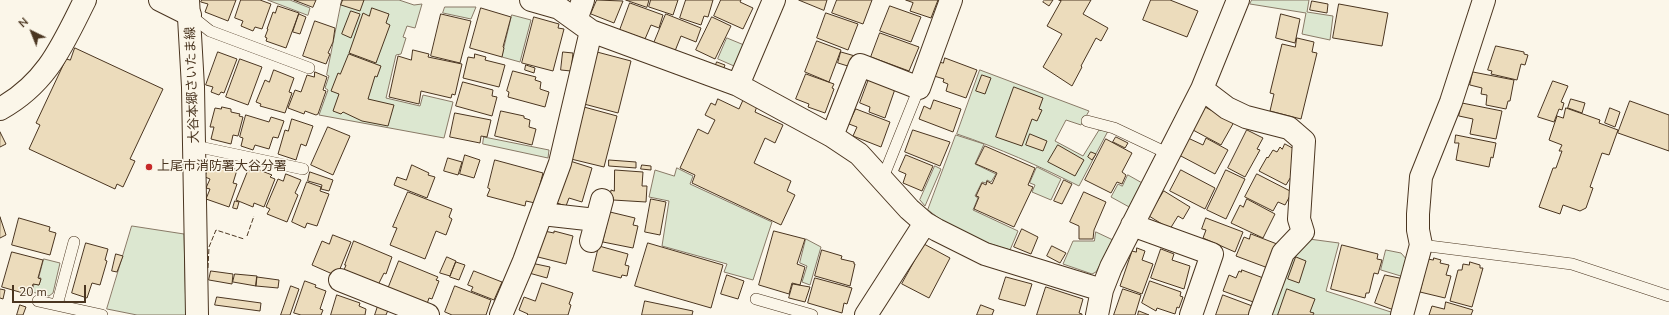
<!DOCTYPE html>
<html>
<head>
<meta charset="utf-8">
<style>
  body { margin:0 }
  #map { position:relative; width:1669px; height:315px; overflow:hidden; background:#fbf6e9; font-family:"Nunito Sans",sans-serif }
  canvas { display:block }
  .north { position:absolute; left:12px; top:12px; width:40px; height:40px; -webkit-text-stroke:3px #fbf6e9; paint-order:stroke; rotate:317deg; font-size:11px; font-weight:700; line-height:16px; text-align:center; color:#4a3520 }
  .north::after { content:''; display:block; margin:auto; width:14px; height:18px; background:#4a3520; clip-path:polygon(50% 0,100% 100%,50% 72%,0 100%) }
  .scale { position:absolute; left:12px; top:285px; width:74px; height:18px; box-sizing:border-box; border:2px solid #4a3520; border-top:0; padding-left:5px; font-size:12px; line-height:14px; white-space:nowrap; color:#4a3520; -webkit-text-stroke:3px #fbf6e9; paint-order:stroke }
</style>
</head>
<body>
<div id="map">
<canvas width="1669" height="315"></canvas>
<div class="north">N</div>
<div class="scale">20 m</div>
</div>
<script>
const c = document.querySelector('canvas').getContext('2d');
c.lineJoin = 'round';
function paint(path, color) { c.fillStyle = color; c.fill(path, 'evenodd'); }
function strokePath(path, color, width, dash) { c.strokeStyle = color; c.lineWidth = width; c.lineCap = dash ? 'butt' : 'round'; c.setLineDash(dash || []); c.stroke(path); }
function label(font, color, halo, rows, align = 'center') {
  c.font = font + ' "Nunito Sans","Noto Sans JP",sans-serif'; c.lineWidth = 3; c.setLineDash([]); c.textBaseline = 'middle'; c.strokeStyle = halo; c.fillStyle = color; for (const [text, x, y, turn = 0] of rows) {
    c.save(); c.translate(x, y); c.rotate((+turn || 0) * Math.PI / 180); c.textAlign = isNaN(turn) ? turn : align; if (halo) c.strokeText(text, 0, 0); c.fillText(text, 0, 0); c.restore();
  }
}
const green = new Path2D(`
  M268,0H290L310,8L308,15Z
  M342,0H399L414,5L422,4L415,28L407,26L403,37L406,38L401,54L396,55L386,98L420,106L423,95L453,102L444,138L319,115L328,90L325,88L329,76L327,75Z
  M1252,0H1309L1307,12L1333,16L1330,40L1302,34L1306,13L1250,4Z
  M445,7H476L471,19L443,13Z
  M512,15L531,20L520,62L502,57Z
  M727,38L744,45L734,66L718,59Z
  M980,70L1089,111L1081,125L1066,120L1055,141L1083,156L1099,130L1108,131L1079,186C1039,166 999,148 957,134Z
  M956,135L984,144L975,164L996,174L991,182L987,180L986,183L982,182L975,196L978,198L973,210L1018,231L1010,250C978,241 954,231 928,210Z
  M484,137L549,150L548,158L483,144Z
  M935,166L941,169L925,206L920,200Z
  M1037,167L1061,179L1051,200L1032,192L1035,185L1030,183Z
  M677,168L693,176L690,184L772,222L753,280L724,272L727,264L662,246L669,201L649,197L655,170L674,176Z
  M1128,175L1144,184L1131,208L1111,197L1118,184L1122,186Z
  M132,226L184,234L186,315H137L107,309Z
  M1096,232L1113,240L1096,272L1092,274L1063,264L1073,241H1094Z
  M806,239L821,247L810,285L802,282L807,266L800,263Z
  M1309,239L1339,243L1326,291L1394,313L1393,315H1269L1295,247Z
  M1386,250L1401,253L1408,261L1404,277L1381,270Z
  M44,259L60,263L53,293L49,296L32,292L34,284L39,285L41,278H39Z`);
const building = new Path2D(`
  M202,0H236L228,21L205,12L208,4L201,2Z
  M241,0H260L271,4L262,29L255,27L253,31L241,26L243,21L235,18Z
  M294,0H316L313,7Z
  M343,0H364L360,11L341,5Z
  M597,0L623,1L614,23L591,14Z
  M626,0H649L647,7Z
  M651,0H678L673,15L649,7Z
  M686,0H713L708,17L704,16L701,25L680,18Z
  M721,0H741L740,2L753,8L743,29L714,16Z
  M799,0H827L824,10Z
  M837,0H872L863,24L832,13Z
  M906,0H938L931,18L910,11L913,3Z
  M1045,0H1053L1049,6L1043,2Z
  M1059,0H1091L1083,14L1108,28L1101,41L1096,38L1081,66L1082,67L1072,86L1043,67L1062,34L1047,26L1061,1Z
  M1151,0H1170L1198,11L1187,37L1143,20Z
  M1312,1L1328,4L1327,13L1310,10Z
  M630,3L663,15L659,28L651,25L645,39L620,30Z
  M1339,4L1388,13L1382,46L1333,38Z
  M278,6L299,13L286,48L266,41L267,38L265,37L268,29H267L273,12L275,13Z
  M890,6L921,17L911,42L880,31Z
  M372,8L389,14L386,23L390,25L376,63L349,53L363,13L369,16Z
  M481,8L511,17L503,47L504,48L502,57L470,48Z
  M351,11L360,14L351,38L342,34Z
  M826,13L858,24L848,50L817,38Z
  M299,14L306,17L300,34L293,32Z
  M441,14L471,21L460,63L431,56Z
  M666,14L701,28L696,42L681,36L675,51L654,43Z
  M1281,14L1300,19L1295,43L1276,38Z
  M534,17L559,24L558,28L564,29L553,71L522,63Z
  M712,17L731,26L715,59L696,50Z
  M315,21L335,28L333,42L328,53L330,54L326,64L303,56Z
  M880,33L919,47L909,71L871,57Z
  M1297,38L1314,42L1312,52L1317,53L1301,119L1270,111L1274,94L1270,93L1282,44L1295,47Z
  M817,41L841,50L829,82L805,72Z
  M1496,46L1524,52V54L1528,55L1525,65L1521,64L1517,80L1491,74L1492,71L1488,70Z
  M75,48L163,89L130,159L135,161L123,187L117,184L115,189L29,149L40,125L36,123L66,59L70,60Z
  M413,50L429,54L428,57L462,64L455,95L452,94L451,98L421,91L419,104L389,97L398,56L411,60Z
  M218,52L237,59L224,93L221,92L219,95L211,92L213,87L206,85Z
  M563,52L573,53L571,71L561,70Z
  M597,52L631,61L618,113L584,104Z
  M841,52L855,56L851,67L838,63Z
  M349,54L381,66L377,77L375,76L368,99L394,105L388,126L362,121L343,112L341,114L333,111L339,94L331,91L338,73L340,74Z
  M475,54L486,57L485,60L505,65L499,87L463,78L468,57L474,58Z
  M945,58L977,70L966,98L946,91L948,84L943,82L944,79L934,76L939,62L943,63Z
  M240,59L262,67L248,105L226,97Z
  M717,62L725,65L723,70L715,67Z
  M526,65L535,68L534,73L525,70Z
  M274,70L294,78L289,92L292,93L285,113L260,106L261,104L256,102L265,80L269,82Z
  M513,71L536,77L535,80L541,82L540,89L549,92L545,107L508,97L509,92L507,91Z
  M315,72L327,77L323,90L326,91L318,114L316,115L305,111L304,114L288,108L295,90L301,92L307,75L314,77Z
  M1473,72L1514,80L1510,101H1508L1506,109L1486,105L1487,95L1481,94L1482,88L1470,85Z
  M806,74L834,84L832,88L834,89L825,113L808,107L809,104L796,99Z
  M982,75L991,78L985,94L976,91Z
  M869,79L895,89L885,118L869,112L870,107L860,103Z
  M1553,81L1568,86L1561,102L1564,103L1562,110L1559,109L1554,122L1538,117Z
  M463,82L493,90L492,96L497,97L492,116L456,106Z
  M1014,87L1043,98L1039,109L1042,110L1037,121L1032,119L1022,146L996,137Z
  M718,99L739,109L743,100L757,106L755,112L783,125L775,143L765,138L754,163L791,181L787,191L795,195L781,225L692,183L695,175L680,168L698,129L708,134L715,120L705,115L711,103L715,105Z
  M1571,99L1585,103L1582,113L1568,108Z
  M934,100L961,109L953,132L919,119L924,106L930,109Z
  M1630,101L1669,115V151L1618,133Z
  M1462,103L1502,111L1496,139L1470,134L1473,119L1459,116Z
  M222,107L231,109V112L240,114L239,116L243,117L238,136L233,135L231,144L211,139L214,127H210L215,108L221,109Z
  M584,107L617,116L604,167L571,159Z
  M1205,107L1234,122L1221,145L1193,130Z
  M1566,108L1600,120L1599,123L1618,130L1609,155L1602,153L1590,187L1593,188L1586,208L1580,211L1563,205L1560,214L1539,207L1553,168H1556L1562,151H1559L1562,145L1549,140L1557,116L1563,118Z
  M1610,108L1620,112L1615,127L1605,123Z
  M856,109L890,122L881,147L853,136L857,127L849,124Z
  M501,111L524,116V118L530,120L529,127L536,129L532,145L495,136Z
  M455,113L491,120L487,137L481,136L480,143L450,137Z
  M246,115L269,122L271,117L284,121L278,138L273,137L269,149L255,145L253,150L241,146L243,138L240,137Z
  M292,119L313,126L306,146L301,144L296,160L278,154L285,130L288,131Z
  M328,127L350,136L333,175L311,165Z
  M913,130L950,142L940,166L905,152Z
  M1247,130L1263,138L1257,149L1260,150L1245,177L1228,168Z
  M0,132L6,144L0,147Z
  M1030,134L1047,141L1043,151L1026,145Z
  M1456,135L1496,143L1493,158L1491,157L1489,167L1456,160L1459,143H1455Z
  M1116,137L1128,143L1125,148L1113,142Z
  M1188,138L1203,145L1206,138L1228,150L1215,174L1179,155Z
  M1106,139L1132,153L1122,172L1126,175L1122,184L1117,182L1111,193L1085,180Z
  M1285,144L1298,151L1295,170L1286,185L1259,171L1267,157L1268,158L1273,150L1277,152L1280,147L1282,149Z
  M1058,145L1084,160L1075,176L1048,162Z
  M985,146L1035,168L1028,185L1033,187L1014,227L974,209L979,197L976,196L982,183L986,185L987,181L992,184L997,173L976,164Z
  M1091,152L1096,154L1092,160L1088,157Z
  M465,155L480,160L474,178L460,174Z
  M906,155L933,166L922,191L903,183L906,174L899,171Z
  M448,158L462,162L458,175L444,171Z
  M212,160L237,170L233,183L237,184L229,207L206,199L210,189L206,188L210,179L205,177Z
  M495,160L543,173L535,203L526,201L525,206L487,196L490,189L488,188Z
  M609,160L636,162V168L609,166Z
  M570,161L592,168L582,202L569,198L566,206L557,203Z
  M412,165L429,173L428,175L435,177L427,198L394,185L397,177L406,180Z
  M642,165L651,166V170L641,169Z
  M252,167L272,175L270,177L275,179L264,207L254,203L253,207L236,200L248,170L250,171Z
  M615,170L643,172L642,186H647L646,202L613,200V197H610L611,190L614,191Z
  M1181,170L1215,188L1205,209L1170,191Z
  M1226,170L1245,179L1226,219L1207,210Z
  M310,172L333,180L329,191L321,189L322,185L308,181Z
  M286,174L301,180L295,193L298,195L287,222L267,214L270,209L266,207L278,179L283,181Z
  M1257,174L1292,192L1285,205L1278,202L1273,211L1245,197Z
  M1064,180L1072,184L1062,204L1054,201Z
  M307,182L321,187L320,191L329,194L317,226L307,223L305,228L292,222Z
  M1164,191L1190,207L1183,219L1178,216L1170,229L1149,216Z
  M408,192L452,209L449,217L452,219L446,235L436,231L425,259L390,245L397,228L393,227Z
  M1084,192L1106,202L1094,230L1093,239H1079V226L1070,222Z
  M651,199L666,202L660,235L645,232Z
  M1247,199L1275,214L1263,238L1231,223L1240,205L1243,207Z
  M235,201L239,202L237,209L233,208Z
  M610,212L635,218L633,225L638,226L633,248L603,242Z
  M0,217L6,235L0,238Z
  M19,218L50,227L49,231L56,233L50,255L12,245Z
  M1206,218L1243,232L1235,252L1203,238L1206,230L1202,229Z
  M1022,229L1038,237L1031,254L1014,247Z
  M544,231L554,233V231L573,236L566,264L538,257Z
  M774,231L805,239L797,264L805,267L800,285L792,283L789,294L759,285Z
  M1251,234L1277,244L1268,268L1236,256L1244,237L1249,239Z
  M333,235L351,242L337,276L312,265L322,241L329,244Z
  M354,241L392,257L386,274L384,273L378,285L344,270L346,265H345Z
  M86,243L108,249L105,260L107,261L100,285L92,283L87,298L72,293Z
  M648,243L723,265L711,308L635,286Z
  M924,244L950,258L929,298L902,284Z
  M1342,245L1378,254L1377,259L1382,260L1378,274L1374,273L1369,293H1366L1365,298L1331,289Z
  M599,246L628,254L625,265L629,266L627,276L622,275L621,278L593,271Z
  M1052,246L1066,253L1060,263L1047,256Z
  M1137,248L1145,251L1142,260L1153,264L1142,294L1120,286L1132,251L1136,252Z
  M1161,249L1174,254L1172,260L1190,266L1184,289L1151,278Z
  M822,250L842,256L841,259L854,262V264H855L850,286L815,276Z
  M12,252L43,260L38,278L41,279L39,285L33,284L30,295L2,287Z
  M116,254L123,256L117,272L112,271Z
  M447,257L456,261L450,276L440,273Z
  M1296,257L1306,261L1299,283L1288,279Z
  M1434,258L1441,260L1440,263L1449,265L1446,275L1451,276L1445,298L1420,292L1428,259L1433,260Z
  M399,261L438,277L436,280L439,281L432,299L429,298L427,304L388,289Z
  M456,262L465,265L459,280L450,277Z
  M1470,262L1480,265V268H1483L1472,307L1450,301L1458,270H1462L1463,264L1469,265Z
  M531,263L550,267L547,278L529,273Z
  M1242,270L1266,279L1256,303L1223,291L1229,275L1236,278L1239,271L1241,272Z
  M211,271L233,274L232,284L209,280Z
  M474,271L502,282L494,300L471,291L473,287L468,285Z
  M235,274L257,276L256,286L233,282Z
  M727,275L744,281L738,299L721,294Z
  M1385,275L1404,279L1394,310L1375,303Z
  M257,277L279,280L278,288L256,286Z
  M1006,277L1032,284L1025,306L999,299Z
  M815,278L852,288L847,304L844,303L842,313L808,303Z
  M305,281L316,285L315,287L326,291L320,309L323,310L321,315H301L294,313Z
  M1150,281L1181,292L1180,296L1183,297L1179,308L1177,307L1175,314L1157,308L1156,311L1142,303Z
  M542,283L573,293L569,304L571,305L568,315H527L528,314L519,310L524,297L535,301Z
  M793,284L810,287L805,302L789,298Z
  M291,286L299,289L290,315H281Z
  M455,286L491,300L486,315H452L445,312Z
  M1046,287L1083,299L1079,313L1082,314V315H1037Z
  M0,289L5,290L3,299L0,298Z
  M1123,289L1141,295L1135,315H1114Z
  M1287,289L1315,299L1310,312L1314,313L1313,315H1278Z
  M337,295L360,303L359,306L366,309L365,315H331Z
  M1223,295L1255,307L1252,315H1216Z
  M217,297L261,303L260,311L215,305Z
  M645,301L693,311L692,315H642Z
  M1446,302L1473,310L1471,315H1429L1432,306L1444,309Z
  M20,305L26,307L23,315H17Z
  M981,305L994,310L992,315H977Z
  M378,306L388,310L386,315H375Z
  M1139,311L1149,315H1138Z`);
const lane = new Path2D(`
  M190,15L210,31L309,68
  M1087,121L1114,128L1169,154
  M195,146L303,169
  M882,180L919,88
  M1421,245L1572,264L1669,296
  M756,299L812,315
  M38,301L102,315
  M57,305L74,242`);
const street = new Path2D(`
  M160,0L190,15
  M531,0L559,8L591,31L738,85L832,136L859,154L909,209L925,223L937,230L985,254L1102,290
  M576,20L583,0
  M738,85L774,0
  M1202,89L1227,108L1246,117L1289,128L1304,141L1299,219L1303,232L1283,253L1260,315
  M0,109C47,83 62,46 85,0
  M832,136L860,65L919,88L951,0
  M542,214L596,220
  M1132,225L1212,254L1191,315
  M591,241L602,200
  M340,280L428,315
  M501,315L524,261L560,163L591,31
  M866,315L925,223
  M1097,315L1102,290L1111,267L1202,89L1238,0
  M1402,315L1421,245L1418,230V214L1421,177L1451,102L1484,0`);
const secondary = new Path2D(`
  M188,0L193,87L197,315`);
const fence = new Path2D(`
  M247,236L254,216
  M208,268L209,247L216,230L244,239`);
const markers = [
  [149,167,4,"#c62828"]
];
const streetNames = [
  ["大谷本郷さいたま線",193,85,-92]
];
const poiNames = [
  ["上尾市消防署大谷分署",157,167]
];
paint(green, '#dce7d0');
strokePath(green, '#887966', 1);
paint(building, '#ecdcbc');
strokePath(building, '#4a3520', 1);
strokePath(lane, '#4a3520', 12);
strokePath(street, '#4a3520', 24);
strokePath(secondary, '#4a3520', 24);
strokePath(lane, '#fbf6e9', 11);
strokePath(street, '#fbf6e9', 22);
strokePath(secondary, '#fbf6e9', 22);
strokePath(fence, '#4a3520', 1, [5, 2]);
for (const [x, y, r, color] of markers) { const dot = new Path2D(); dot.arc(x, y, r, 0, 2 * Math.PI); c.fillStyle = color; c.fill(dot); strokePath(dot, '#fbf6e9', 1.5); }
label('13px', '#4a3520', '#fbf6e9', streetNames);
label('13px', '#4a3520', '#fbf6e9', poiNames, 'left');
</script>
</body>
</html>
